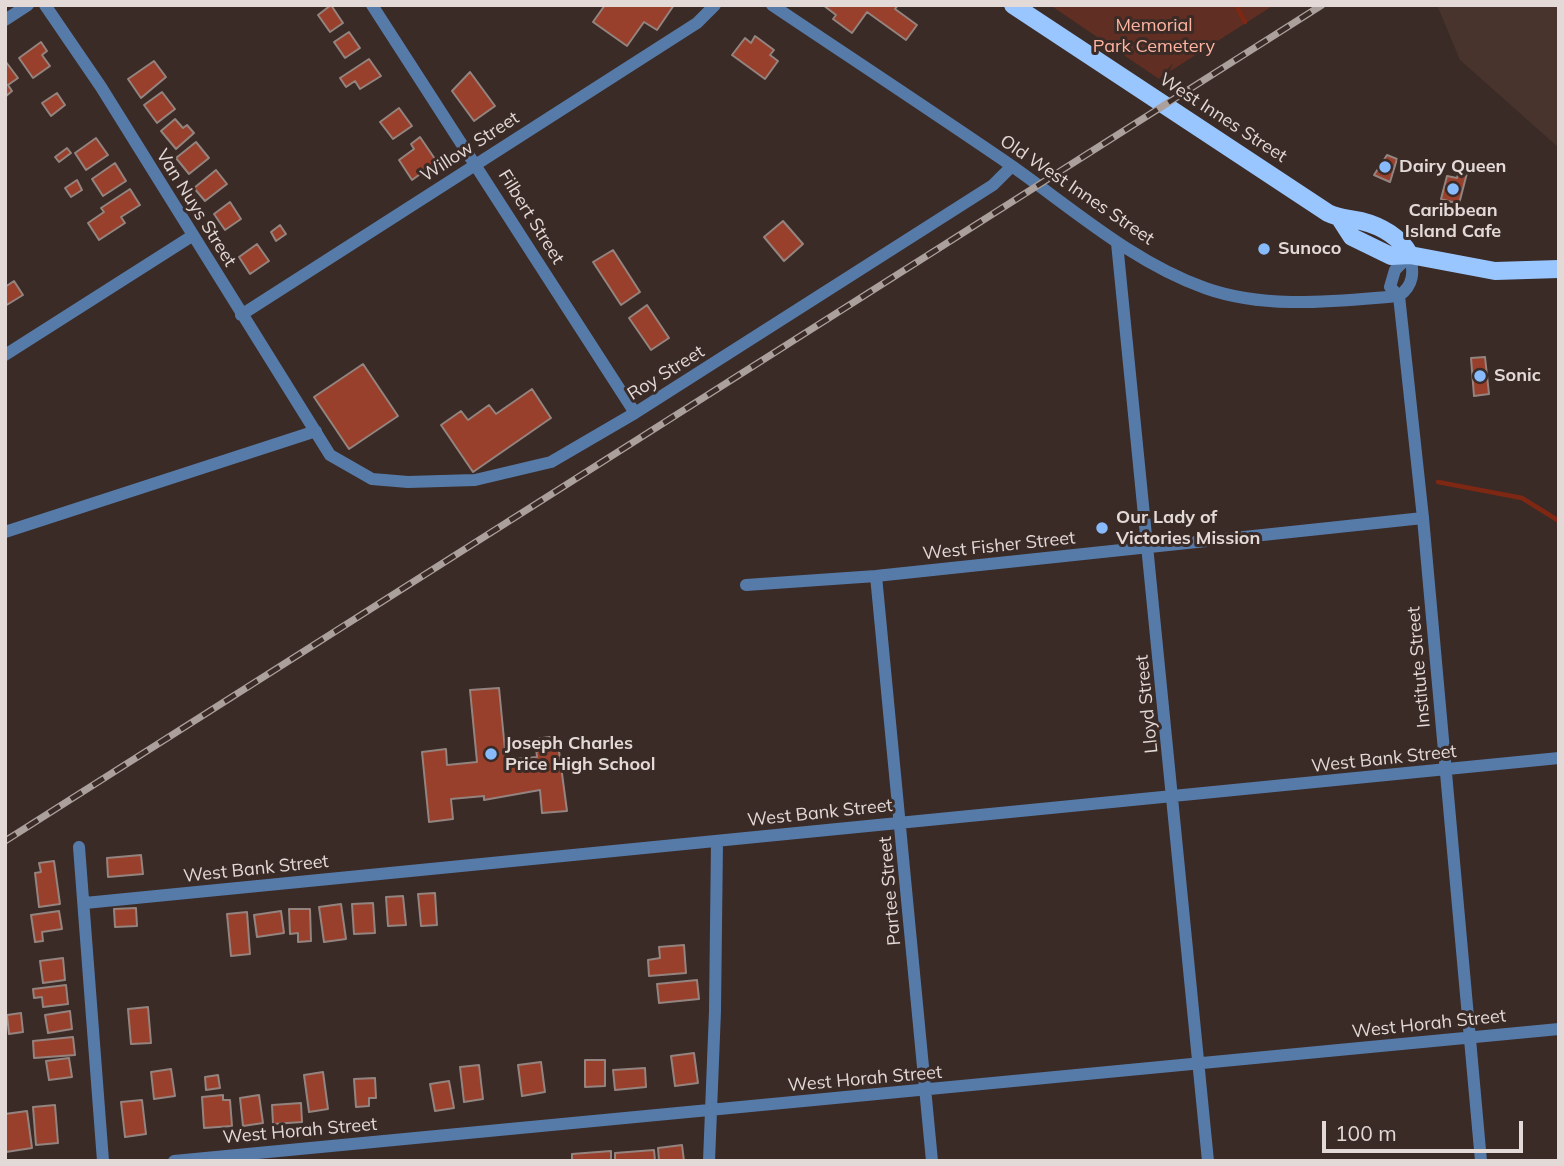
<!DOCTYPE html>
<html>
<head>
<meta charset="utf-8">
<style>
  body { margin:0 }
  #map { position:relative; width:1564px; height:1166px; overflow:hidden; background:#3a2b27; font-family:Mulish,sans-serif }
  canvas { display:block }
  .frame { position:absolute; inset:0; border:7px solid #e3d9d6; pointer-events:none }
  .scale { position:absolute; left:1322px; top:1121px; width:201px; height:32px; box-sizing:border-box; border:4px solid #e3d9d6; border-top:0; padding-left:9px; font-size:21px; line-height:24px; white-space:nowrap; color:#e3d9d6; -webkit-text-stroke:5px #3a2b27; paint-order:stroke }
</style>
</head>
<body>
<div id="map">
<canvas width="1564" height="1166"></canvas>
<div class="frame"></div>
<div class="scale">100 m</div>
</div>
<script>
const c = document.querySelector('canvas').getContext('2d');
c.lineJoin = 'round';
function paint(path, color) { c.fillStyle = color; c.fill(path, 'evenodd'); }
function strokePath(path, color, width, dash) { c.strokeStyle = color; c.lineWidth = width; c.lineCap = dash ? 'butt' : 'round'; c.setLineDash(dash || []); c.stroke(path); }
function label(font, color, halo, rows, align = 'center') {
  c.font = font + ' Mulish,sans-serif'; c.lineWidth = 6; c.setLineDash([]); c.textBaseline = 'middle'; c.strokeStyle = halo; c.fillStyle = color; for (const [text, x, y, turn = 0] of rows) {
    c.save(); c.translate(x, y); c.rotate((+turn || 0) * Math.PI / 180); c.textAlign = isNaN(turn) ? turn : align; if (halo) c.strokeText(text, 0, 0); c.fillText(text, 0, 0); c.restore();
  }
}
const built = new Path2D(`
  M1437,5H1559V148L1460,60Z`);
const green = new Path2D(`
  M1050,5H1274L1169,72L1173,63L1159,79Z`);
const stream = new Path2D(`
  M1236,5L1245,22
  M1438,482L1522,498L1559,521`);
const building = new Path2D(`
  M331,5L343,23L330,32L318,15Z
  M605,5H674L657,30L644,22L627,46L593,22Z
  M823,5H898L895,9L917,25L906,40L867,12L852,33L833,19L836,15Z
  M349,32L360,48L345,58L334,42Z
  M755,36L774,50L770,55L778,61L765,79L732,55L745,38L751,43Z
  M41,42L47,51L42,55L50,66L33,78L19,58Z
  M369,59L381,76L360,89L355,81L346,87L340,78Z
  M154,61L166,77L141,98L128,79Z
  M6,62L18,78L8,85L12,91L5,97Z
  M470,72L495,106L474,121L452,91Z
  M162,92L175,109L157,123L144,105Z
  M57,93L65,105L51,116L42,103Z
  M399,108L412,126L393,139L380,122Z
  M175,119L183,128L187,125L194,133L176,149L161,131Z
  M420,137L437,162L412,180L399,160L414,149L411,144Z
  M96,138L108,155L86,170L75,153Z
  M196,142L209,158L189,174L176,158Z
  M67,148L71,153L59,162L55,157Z
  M1387,155L1397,159L1390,182L1374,175Z
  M115,163L126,181L103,196L92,179Z
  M216,170L227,184L205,201L194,188Z
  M1459,171L1467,173L1459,204L1441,199L1447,176L1457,178Z
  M77,180L82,190L71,197L65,188Z
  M130,189L140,205L121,217L125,223L99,240L88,223L104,212L101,208Z
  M230,202L241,219L225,230L214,214Z
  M783,221L803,244L784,261L764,237Z
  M280,225L286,234L276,241L271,232Z
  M257,244L269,261L250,274L239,257Z
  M613,250L640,292L621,305L593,262Z
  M14,281L23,295L5,306V287Z
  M647,305L669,338L651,350L629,318Z
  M1485,357L1489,394L1474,396L1471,358Z
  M363,364L398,416L349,449L314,397Z
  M532,389L551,418L473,472L441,425L461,411L468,420L489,405L496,414Z
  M499,688L506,760L537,757L535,739L557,736L567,811L542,813L540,790L484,800V796L451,799L453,819L429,822L422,752L446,749L447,765L477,762L470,690Z
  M141,855L143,874L108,877L107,858Z
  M54,861L60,904L39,907L35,873L41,872L39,863Z
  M435,893L437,925L421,926L418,894Z
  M403,896L406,925L388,926L386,897Z
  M373,903L375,933L354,934L352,904Z
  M341,904L346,939L324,942L319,907Z
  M136,908L137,926L115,927L114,909Z
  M289,909H310L311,941L298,942V933L290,934Z
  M59,911L62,929L42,932L43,941L35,942L31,915Z
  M281,911L284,933L257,937L254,915Z
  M247,912L250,954L231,956L227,914Z
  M684,945L686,973L649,976L648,960L660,958L659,947Z
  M63,958L65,980L43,983L40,961Z
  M697,980L699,999L659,1003L657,984Z
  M66,985L68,1004L43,1007L42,997L34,998L33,989Z
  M148,1007L151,1043L131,1044L128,1009Z
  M70,1011L72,1029L48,1033L45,1015Z
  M21,1013L23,1032L9,1034L7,1015Z
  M73,1037L75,1055L34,1058L33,1041Z
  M694,1053L698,1083L675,1086L671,1056Z
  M69,1058L72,1077L49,1080L46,1061Z
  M585,1060H605V1086L585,1087Z
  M541,1062L545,1092L522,1096L518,1065Z
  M479,1065L483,1099L464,1102L460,1067Z
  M645,1068L646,1087L615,1090L613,1070Z
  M171,1069L175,1096L154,1099L151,1072Z
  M323,1072L328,1109L309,1112L304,1075Z
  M218,1075L220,1088L206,1090L205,1077Z
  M375,1078L376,1098H369V1106L356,1107L354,1079Z
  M449,1081L454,1108L435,1111L430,1084Z
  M223,1095V1100H230L232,1126L204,1128L202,1097Z
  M259,1095L263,1123L243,1126L240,1098Z
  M142,1100L146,1134L125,1137L121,1102Z
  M301,1103L302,1122L273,1124L272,1105Z
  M55,1105L58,1143L36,1145L33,1107Z
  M27,1111L32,1148L6,1152L5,1114Z
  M682,1145L684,1161H659L658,1148Z
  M654,1150L655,1161H615V1153Z
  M611,1151V1161H572V1154Z`);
const street = new Path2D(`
  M45,5L101,87L330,455L372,479L408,482L475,480L551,462L635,413L993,185L1012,166
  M372,5L635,413
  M772,5C851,58 930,110 1009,164C1072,208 1132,262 1205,288C1267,310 1335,301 1399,296
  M5,20L28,5
  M1117,243L1208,1161
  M1410,255L1395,270L1390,287L1399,296L1423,518L1481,1161
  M1399,296C1414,285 1414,272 1410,255
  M241,315L697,23L715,5
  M5,355L192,236
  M5,532L316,431
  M876,576L932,1161
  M746,585L876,576L1423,518
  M79,847L103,1161
  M85,903L1559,758
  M174,1161L1559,1029
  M709,1161L715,1011L717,841`);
const primary = new Path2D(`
  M1013,5L1328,213C1340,219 1349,218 1361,221C1381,226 1400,237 1410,255
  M1341,220L1352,237L1391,256L1410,255L1495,271L1559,269`);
const rail = new Path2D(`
  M5,841L1322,5`);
const markers = [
  [1385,167,7,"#87bbfb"],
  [1453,189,7,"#87bbfb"],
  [1264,249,7,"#87bbfb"],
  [1480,376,7,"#87bbfb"],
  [1102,528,7,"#87bbfb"],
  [491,754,7,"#87bbfb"]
];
const parkNames = [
  ["Memorial",1154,26],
  ["Park Cemetery",1154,47]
];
const streetNames = [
  ["West Innes Street",1223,118,33],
  ["Willow Street",470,147,-33],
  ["Old West Innes Street",1077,190,34],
  ["Van Nuys Street",196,208,58],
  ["Filbert Street",531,217,58],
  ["Roy Street",666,373,-32],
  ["West Fisher Street",999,546,-6],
  ["Institute Street",1419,667,-95],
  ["Lloyd Street",1147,704,-96],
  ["West Bank Street",1384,759,-6],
  ["West Bank Street",820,813,-6],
  ["West Bank Street",256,869,-6],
  ["Partee Street",890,891,-95],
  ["West Horah Street",1429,1024,-6],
  ["West Horah Street",865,1079,-5],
  ["West Horah Street",300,1131,-5]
];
const poiNames = [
  ["Dairy Queen",1399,167],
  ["Caribbean",1453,211,"center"],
  ["Island Cafe",1453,232,"center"],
  ["Sunoco",1278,249],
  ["Sonic",1494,376],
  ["Our Lady of",1116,518],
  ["Victories Mission",1116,539],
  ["Joseph Charles",505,744],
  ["Price High School",505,765]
];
paint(built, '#48332d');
paint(green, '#602e22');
strokePath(stream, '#7e2814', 4.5);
paint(building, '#98402b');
strokePath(building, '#94837e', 2);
strokePath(street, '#577ba9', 12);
strokePath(primary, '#9ac6ff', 18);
strokePath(rail, '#aba09c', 7);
strokePath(rail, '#3a2b27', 4.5, [13]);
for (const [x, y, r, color] of markers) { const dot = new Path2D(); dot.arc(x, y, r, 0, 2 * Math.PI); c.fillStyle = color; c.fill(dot); strokePath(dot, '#3a2b27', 2.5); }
label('18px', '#ffb4a1', '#3a2b27', parkNames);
label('18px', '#e3d9d6', '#3a2b27', streetNames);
label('bold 18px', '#e3d9d6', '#3a2b27', poiNames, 'left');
</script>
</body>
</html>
